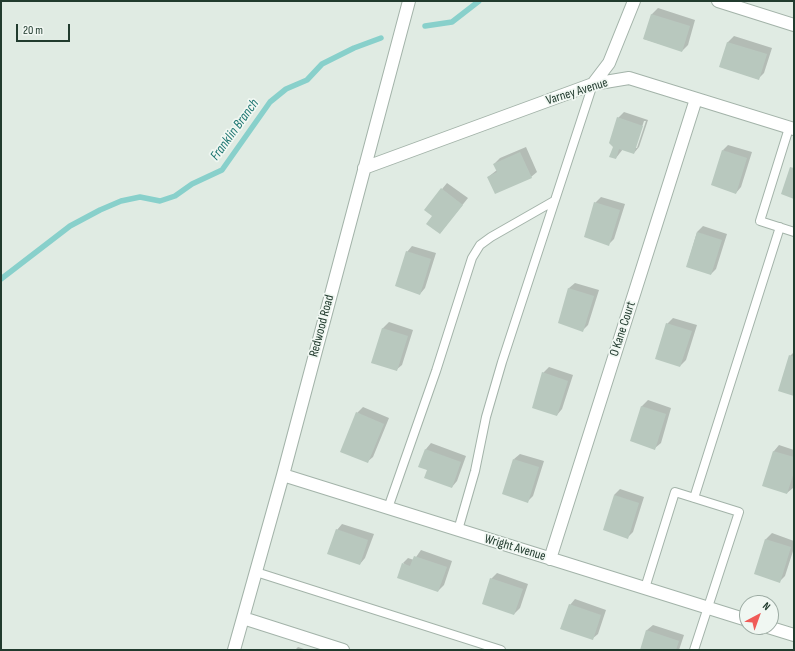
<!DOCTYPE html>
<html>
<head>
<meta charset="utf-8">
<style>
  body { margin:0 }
  #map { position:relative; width:795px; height:651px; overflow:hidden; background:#e0ebe3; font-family:"Sofia Sans Condensed",sans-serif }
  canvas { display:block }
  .frame { position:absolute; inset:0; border:2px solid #213b2e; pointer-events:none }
  .north { position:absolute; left:739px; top:595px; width:40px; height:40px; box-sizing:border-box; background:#f0f7f2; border:1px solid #9daca4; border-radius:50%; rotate:41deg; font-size:11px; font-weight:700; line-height:16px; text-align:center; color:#213b2e }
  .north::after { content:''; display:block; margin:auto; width:14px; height:18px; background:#f05b58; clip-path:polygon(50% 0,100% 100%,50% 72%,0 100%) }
  .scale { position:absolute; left:16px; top:24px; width:54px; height:18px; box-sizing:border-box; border:2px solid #213b2e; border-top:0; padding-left:5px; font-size:12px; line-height:14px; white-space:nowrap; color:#213b2e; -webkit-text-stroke:3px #f0f7f2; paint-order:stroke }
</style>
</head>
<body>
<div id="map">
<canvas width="795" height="651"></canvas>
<div class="frame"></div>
<div class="north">N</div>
<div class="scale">20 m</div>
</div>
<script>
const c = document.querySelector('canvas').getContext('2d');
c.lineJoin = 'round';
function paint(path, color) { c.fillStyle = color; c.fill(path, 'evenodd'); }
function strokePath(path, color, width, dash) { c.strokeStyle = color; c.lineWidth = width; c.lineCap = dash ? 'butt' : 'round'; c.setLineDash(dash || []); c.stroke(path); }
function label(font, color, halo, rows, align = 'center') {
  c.font = font + ' "Sofia Sans Condensed",sans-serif'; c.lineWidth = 3.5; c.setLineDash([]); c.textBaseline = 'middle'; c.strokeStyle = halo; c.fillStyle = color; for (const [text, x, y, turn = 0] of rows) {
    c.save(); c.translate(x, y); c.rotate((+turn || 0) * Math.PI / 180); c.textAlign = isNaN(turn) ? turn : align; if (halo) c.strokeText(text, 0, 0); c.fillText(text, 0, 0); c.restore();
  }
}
const shadow = new Path2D(`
  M658,8L695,20L688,45L682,51L644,39L652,14Z
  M734,36L772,48L764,73L758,79L721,67L728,42Z
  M624,112L648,120L639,147L634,153L623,149L616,158L618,118ZM644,121H646L637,148H635Z
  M728,145L752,152L741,187L736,193L723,150Z
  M526,147L537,172L531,177H488L497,170L494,164L500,158Z
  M447,183L468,198L440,233L434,216L425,210Z
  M601,197L625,204L614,239L608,245L595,203Z
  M703,226L727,234L716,269L711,274L687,266L697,232Z
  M412,246L436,253L425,288L420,294L407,252Z
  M575,283L599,290L588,325L582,331L569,288Z
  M673,318L697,325L686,360L680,366L667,324Z
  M389,322L413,330L402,365L396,370L373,362L383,328Z
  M794,352V395L790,356Z
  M549,367L573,375L562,409L557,415L543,373Z
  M648,400L671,408L661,443L655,448L632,440L642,406Z
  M363,407L389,418L373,457L367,462L357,413Z
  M431,443L466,456L457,481L452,487L428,470L419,466L426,449Z
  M779,445L794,450V483L793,488L787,493L763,485L774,451Z
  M520,454L544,461L533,496L527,502L514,459Z
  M620,489L644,497L633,532L628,537L614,495Z
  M342,524L374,534L365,558L360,564L337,530Z
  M772,533L794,541V548L785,576L780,581L756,574L766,539Z
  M421,550L452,561L444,585L438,591L403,563L408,558L414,560Z
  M497,573L528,584L520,608L514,614L491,579Z
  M575,599L606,610L598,634L592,639L570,605Z
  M653,625L684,635L679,650H641L647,630Z
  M298,647L307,650H295Z`);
const stream = new Path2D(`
  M425,26L452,22L479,1
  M1,279L70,226L100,210L121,201L140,197L160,201L175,196L192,184L222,170L270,102L286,89L307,80L322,64L354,48L381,38`);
const building = new Path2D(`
  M651,14L690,26L682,52L643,39Z
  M727,42L767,54L759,80L719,67Z
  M617,117L643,126L634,154L619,149L616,159L609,157L613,147L609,143Z
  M722,150L747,158L736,194L711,185Z
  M520,152L532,178L495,194L487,177L497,172L493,164Z
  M790,167L794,168V199L781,194Z
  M441,188L463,205L440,234L426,224L432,216L424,210Z
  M594,202L620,210L609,246L584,237Z
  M697,232L722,240L711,275L686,267Z
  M406,251L431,259L420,295L395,286Z
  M568,288L594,296L583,332L558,323Z
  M666,323L692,331L680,367L655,359Z
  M382,328L408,336L397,371L371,363Z
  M789,355L794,357V396L778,391Z
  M542,372L568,381L557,416L532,408Z
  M641,406L666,414L655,450L630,441Z
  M356,412L384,424L368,463L340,452Z
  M425,449L461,462L452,488L424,478L427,470L418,467Z
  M773,451L794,457V472L787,494L762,486Z
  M513,459L539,467L528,503L502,494Z
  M614,495L639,503L628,539L603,530Z
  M336,529L368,540L360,565L327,554Z
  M765,539L791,547L780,583L754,574Z
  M414,556L447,567L438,592L397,578L402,563L410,566Z
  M490,578L523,589L514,615L482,604Z
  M569,604L601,615L593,640L560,629Z
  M646,630L679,641L676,650H640Z`);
const service = new Path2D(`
  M789,128L760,221L794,232
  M694,498L780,227
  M388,508L436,371L472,258L480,245L491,237L554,201
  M458,530L475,471L486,417L502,362L593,84
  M256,572L501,650
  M645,588L675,492L739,512L694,650`);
const minor = new Path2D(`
  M718,1L794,25
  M593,84L609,63L634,1
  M364,168L593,84L629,78L794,129
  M283,475L747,620
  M550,559L696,99
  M243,618L343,650
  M768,627L794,635
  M234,650L283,475L409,1`);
const streetNames = [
  ["Varney Avenue",577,92,-17],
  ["Redwood Road",322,326,-75],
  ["O Kane Court",623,329,-72],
  ["Wright Avenue",515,548,17]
];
const waterNames = [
  ["Franklin Branch",235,130,-54]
];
paint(shadow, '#0003');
strokePath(stream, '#88d0cb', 5.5);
paint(building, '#b8c8be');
strokePath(service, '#a3b3a9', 10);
strokePath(minor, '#a3b3a9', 14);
strokePath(service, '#fff', 8);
strokePath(minor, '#fff', 12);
label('13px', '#213b2e', '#f0f7f2', streetNames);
label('italic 14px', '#1c7570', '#f0f7f2', waterNames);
</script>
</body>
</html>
